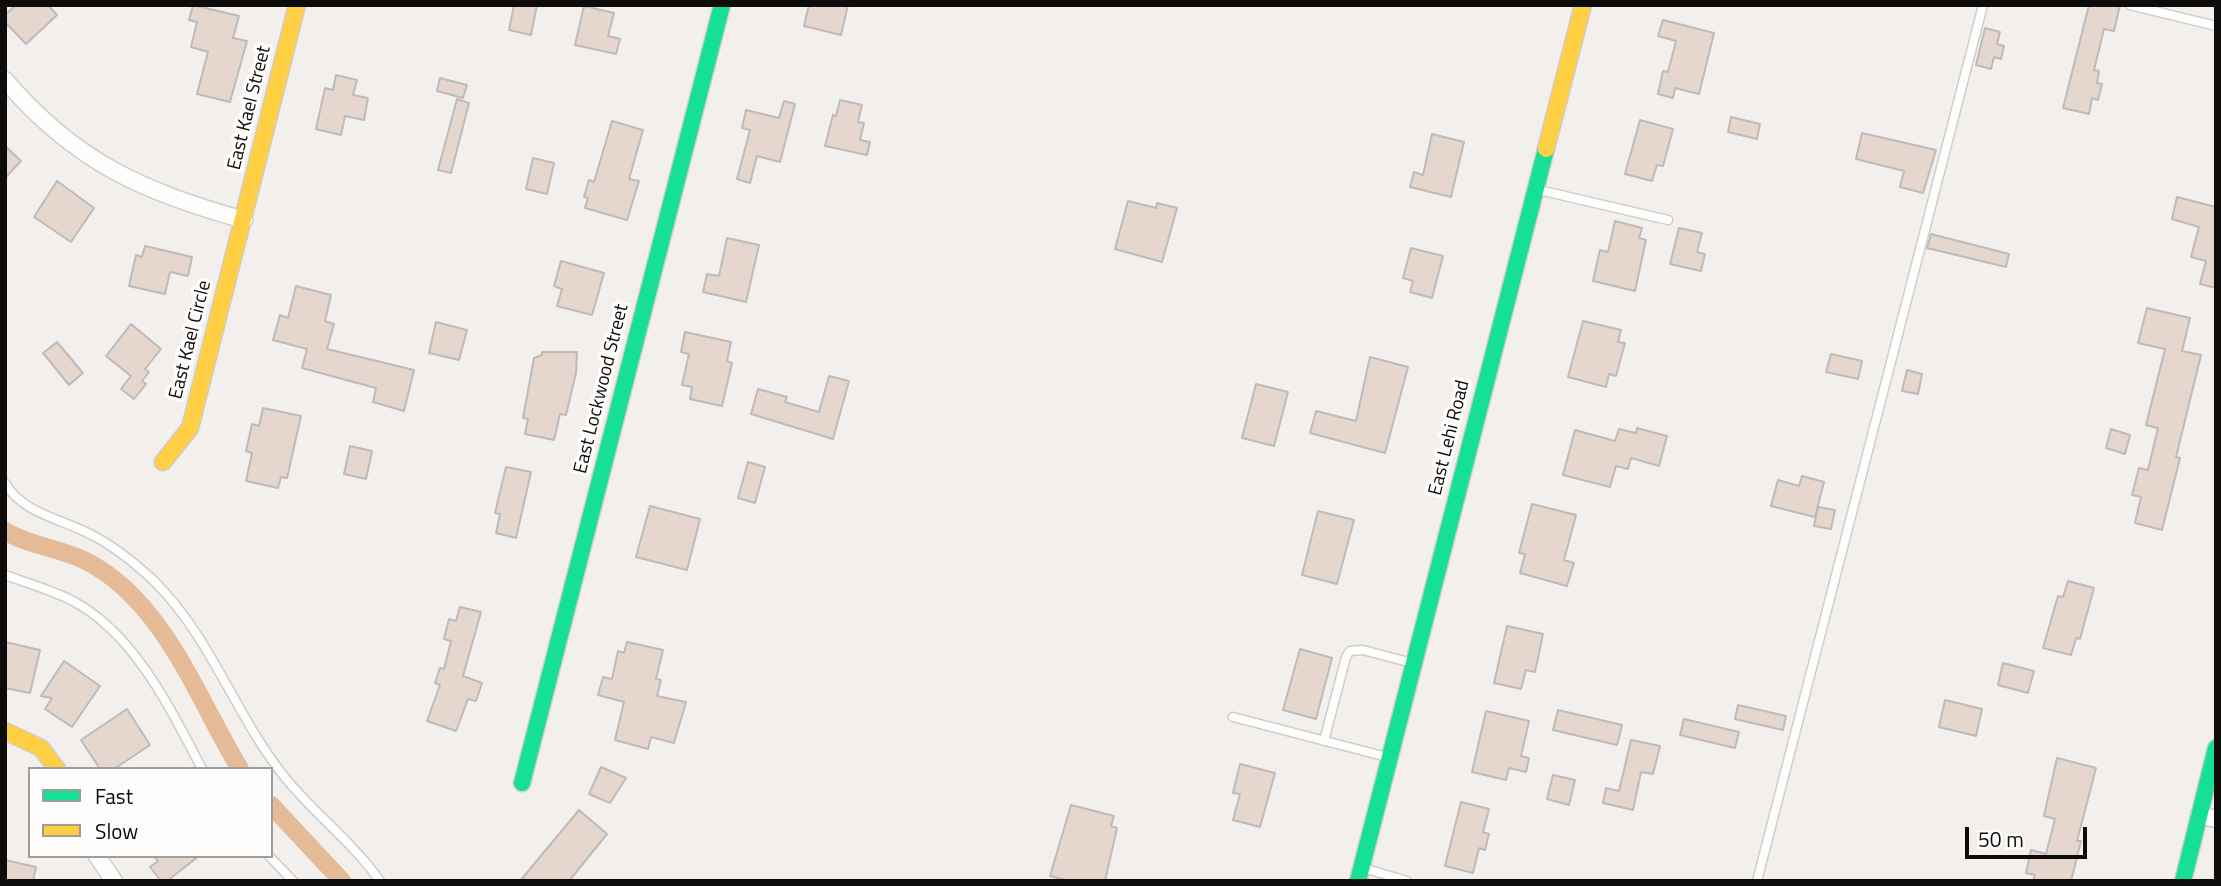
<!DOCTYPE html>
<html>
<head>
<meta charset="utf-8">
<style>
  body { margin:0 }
  #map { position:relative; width:2221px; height:886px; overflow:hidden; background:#f2efed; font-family:"Titillium Web",sans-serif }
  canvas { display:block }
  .frame { position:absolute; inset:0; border:7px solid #0d0c0b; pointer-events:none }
  .legend { position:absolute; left:28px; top:767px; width:245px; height:91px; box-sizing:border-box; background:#fffdfb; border:2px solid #9e9d9b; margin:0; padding:9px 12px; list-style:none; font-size:21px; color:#0d0c0b }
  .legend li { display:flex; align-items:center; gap:14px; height:35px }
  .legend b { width:35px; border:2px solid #9e9d9b }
  .scale { position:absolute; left:1965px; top:827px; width:122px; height:32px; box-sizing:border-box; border:4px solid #0d0c0b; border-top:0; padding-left:9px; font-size:21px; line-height:24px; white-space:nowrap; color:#0d0c0b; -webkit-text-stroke:5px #fffdfb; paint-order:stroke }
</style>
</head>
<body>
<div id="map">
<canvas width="2221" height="886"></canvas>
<div class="frame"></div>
<ul class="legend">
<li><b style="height:9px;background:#16e098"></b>Fast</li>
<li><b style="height:9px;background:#ffcf43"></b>Slow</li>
</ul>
<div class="scale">50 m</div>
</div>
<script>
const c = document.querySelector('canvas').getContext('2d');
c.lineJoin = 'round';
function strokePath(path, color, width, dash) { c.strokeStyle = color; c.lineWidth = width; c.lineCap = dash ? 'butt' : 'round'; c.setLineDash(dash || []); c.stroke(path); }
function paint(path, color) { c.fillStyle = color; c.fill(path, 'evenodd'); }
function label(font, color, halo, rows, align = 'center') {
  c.font = font + ' "Titillium Web",sans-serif'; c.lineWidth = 7; c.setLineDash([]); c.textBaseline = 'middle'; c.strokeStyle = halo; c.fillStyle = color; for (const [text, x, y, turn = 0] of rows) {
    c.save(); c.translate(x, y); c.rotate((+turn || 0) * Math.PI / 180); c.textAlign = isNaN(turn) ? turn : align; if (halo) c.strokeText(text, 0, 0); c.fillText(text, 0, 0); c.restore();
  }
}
const canal = new Path2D(`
  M5,531C29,546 60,548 86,561C164,601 197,698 240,769
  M271,805L342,881`);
const building = new Path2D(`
  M16,5H48L57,15L26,44L5,22V15Z
  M193,5L239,16L233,38L247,41L230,102L197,94L208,52L191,47L197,22L189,20Z
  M514,5H537L531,35L509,30Z
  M809,5H848L841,35L804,26Z
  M2089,5H2120L2114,31L2104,29L2094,70L2099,71L2097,83L2102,84L2098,100L2092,98L2089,114L2063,108Z
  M584,6L614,13L608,36L620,39L616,54L575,45Z
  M1663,20L1714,33L1699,94L1675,88L1673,98L1658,94L1663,71L1668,72L1676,41L1658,36Z
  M1985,28L2000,32L1997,44L2004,46L2001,59L1994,57L1991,69L1976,65Z
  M336,75L357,80L353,95L368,98L364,120L345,116L341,135L316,129L325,88L333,90Z
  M440,78L467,85L463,98L437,91Z
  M457,99L469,103L451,173L438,170Z
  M840,100L862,105L858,122L864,123L860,140L870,142L867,155L825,146L833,115L836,116Z
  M784,101L795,104L780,162L757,156L750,183L737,179L750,130L742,128L746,110L779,118Z
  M1731,117L1760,124L1757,139L1728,132Z
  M1640,120L1673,129L1663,166L1657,165L1652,181L1625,174Z
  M612,121L643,130L629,179L639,181L627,220L585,208L588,198L584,197L589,180L594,182Z
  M1862,133L1936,150L1923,193L1900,187L1904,171L1856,159Z
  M1432,134L1464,142L1451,197L1410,187L1414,172L1423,175Z
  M5,146L21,161L5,178Z
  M533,158L554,163L547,194L526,189Z
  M57,181L94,208L71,242L34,217Z
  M2177,197L2216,207V288L2200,284L2206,261L2191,257L2199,227L2172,219Z
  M1128,201L1156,208L1157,203L1177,208L1162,262L1115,249Z
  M1615,221L1642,228L1639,238L1646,240L1635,291L1593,281L1600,250L1608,252Z
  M1679,228L1702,233L1697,252L1705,254L1701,271L1670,264Z
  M1931,234L2009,254L2006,267L1927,248Z
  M727,238L759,245L746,302L703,292L707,274L719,276Z
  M145,246L192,257L188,276L170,272L165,294L129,286L136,255L142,257Z
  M1411,248L1443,256L1432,298L1410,292L1413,281L1403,278Z
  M561,261L604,273L592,315L557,306L562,289L554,286Z
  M296,286L331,295L325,321L334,324L327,349L414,370L404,411L373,402L376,388L302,368L307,349L273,340L280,315L288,318Z
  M2147,308L2190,318L2182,351L2201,355L2176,457L2180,458L2162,530L2135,523L2141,497L2132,495L2139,468L2148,470L2158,428L2146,425L2165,349L2138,343Z
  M1583,321L1621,330L1618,342L1625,343L1616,376L1609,374L1606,387L1568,377Z
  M436,322L467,330L459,360L429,353Z
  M131,324L161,349L145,369L149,372L142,381L146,384L134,399L121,389L131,376L106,356Z
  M685,332L731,342L727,361L732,363L722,406L690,399L692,387L682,385L689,354L681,352Z
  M57,342L83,373L69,385L43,353Z
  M542,352H577L576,373L566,415L560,414L554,440L525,434L528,419L523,418L534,358L542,355Z
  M1831,354L1862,361L1858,379L1826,372Z
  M1370,357L1408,367L1385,453L1310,433L1316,411L1356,421Z
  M1907,370L1922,374L1918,394L1902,391Z
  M829,376L849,381L833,439L751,414L758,389L787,397L785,402L819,412Z
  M1256,384L1288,392L1274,446L1242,438Z
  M263,408L301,416L287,478L281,477L278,488L246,481L252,453L246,451L252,424L259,426Z
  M1637,428L1667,436L1659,466L1631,458L1628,469L1616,466L1610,487L1563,475L1575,430L1615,441L1619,429L1636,433Z
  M2111,429L2130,435L2125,454L2106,448Z
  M350,446L372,451L366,479L344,474Z
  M748,462L765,467L755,503L738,498Z
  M506,467L531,472L516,538L496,533L500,514L495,513Z
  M1802,476L1824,482L1815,517L1771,506L1778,480L1799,486Z
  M1532,504L1576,515L1564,560L1574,563L1567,586L1520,573L1525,554L1519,553Z
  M650,506L700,519L687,570L636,557Z
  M1818,507L1835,510L1831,529L1814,526Z
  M1318,511L1354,520L1337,584L1302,575Z
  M2068,581L2094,588L2080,639L2076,638L2071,655L2043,648L2058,596L2063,597Z
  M460,607L481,612L463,676L482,683L476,701L468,699L456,731L427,721L440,685L435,683L440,668L444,669L451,641L444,639L449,619L456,621Z
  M1507,626L1543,634L1535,672L1526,670L1521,689L1494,683Z
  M5,642L40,650L30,693L5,688Z
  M627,642L663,650L656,679L661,680L657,696L686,702L674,743L651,737L648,749L615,740L624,702L598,695L603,677L612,679L618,651L624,653Z
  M1300,649L1332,658L1316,719L1283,710Z
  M64,661L100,686L72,727L45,709L52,698L41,696Z
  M2003,663L2034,671L2028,693L1998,685Z
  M1945,700L1982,709L1976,736L1939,727Z
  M1738,705L1786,716L1783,730L1735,719Z
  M127,709L150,745L114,769H100L81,740Z
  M1558,710L1622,725L1617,745L1553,730Z
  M1486,711L1529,721L1521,756L1529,758L1526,772L1509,768L1506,780L1472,772Z
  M1684,719L1739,732L1735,748L1680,735Z
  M1631,740L1660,746L1653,774L1641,772L1633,810L1603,803L1606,788L1619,791Z
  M2057,758L2096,768L2077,841H2081L2071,881H2033L2035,875L2026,873L2031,850L2046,854L2055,819L2044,816Z
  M1240,764L1275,773L1260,827L1233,820L1240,794L1233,793Z
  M601,767L626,778L610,803L589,794Z
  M1553,775L1575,780L1569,805L1547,799Z
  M1461,802L1489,809L1483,832L1489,834L1485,850L1479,848L1473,873L1445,866Z
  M1071,805L1114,816L1111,826L1117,828L1105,881H1070L1050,876Z
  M579,810L607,834L569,881H520Z
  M154,856H199L167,881H161L150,867L158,861Z
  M5,860L36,867L33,881H5Z`);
const lane = new Path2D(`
  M2130,5L2216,26
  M1539,190L1668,220
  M5,483C23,514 62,519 90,534C114,546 135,563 154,581C212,638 236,718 287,780C316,815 353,843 380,881
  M5,575C27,583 51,590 71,600C134,632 171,710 202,769
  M1233,717L1387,757
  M1324,741L1346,657L1350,651L1363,650L1412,663
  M269,856L293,881
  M1363,868L1407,881
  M1757,881L1983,5`);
const street = new Path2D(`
  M5,80C75,162 142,191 244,220
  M2199,815L2216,819
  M97,856L114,881`);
const fast = new Path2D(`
  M522,783L722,5
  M1358,881L1546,149
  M2183,881L2216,748`);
const slow = new Path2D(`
  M1546,149L1583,5
  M163,462L190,428L297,5
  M5,731L41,748L57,769`);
const streetNames = [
  ["East Kael Street",250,108,-76],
  ["East Kael Circle",191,340,-76],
  ["East Lockwood Street",602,389,-76],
  ["East Lehi Road",1450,438,-76]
];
strokePath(canal, '#e5ba96', 18);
paint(building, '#e5d7cd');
strokePath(building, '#bdbbba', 2);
strokePath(lane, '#cfcdcc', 11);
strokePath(street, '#cfcdcc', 19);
strokePath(fast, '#cfcdcc', 19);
strokePath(slow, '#cfcdcc', 19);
strokePath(lane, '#fdfdfc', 8);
strokePath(street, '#fdfdfc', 16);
strokePath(fast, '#16e098', 16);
strokePath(slow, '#ffcf43', 16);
label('19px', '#0d0c0b', '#fffdfb', streetNames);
</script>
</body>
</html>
